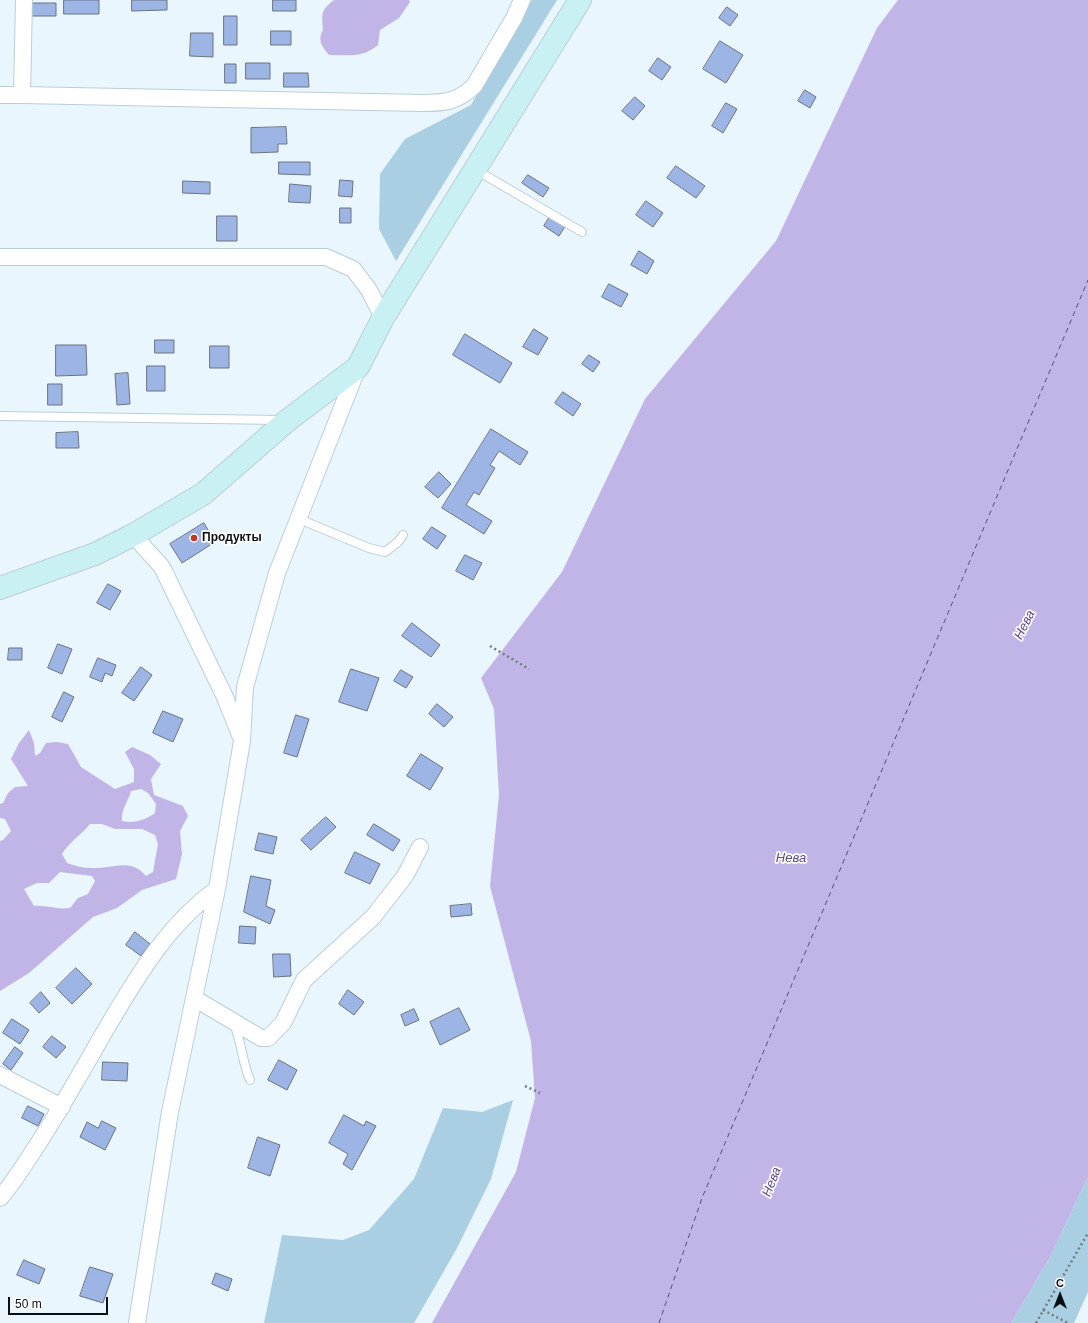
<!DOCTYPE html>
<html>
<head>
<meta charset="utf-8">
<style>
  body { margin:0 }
  #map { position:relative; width:1088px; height:1323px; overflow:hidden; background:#eaf6fd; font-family:Arial,sans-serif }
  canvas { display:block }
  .north { position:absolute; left:1040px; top:1275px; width:40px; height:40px; -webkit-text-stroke:3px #fff; paint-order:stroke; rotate:0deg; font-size:11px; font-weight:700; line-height:16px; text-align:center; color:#080f13 }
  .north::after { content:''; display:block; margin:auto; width:14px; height:18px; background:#080f13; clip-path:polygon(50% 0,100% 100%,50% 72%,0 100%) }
  .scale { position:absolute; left:8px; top:1297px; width:100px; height:18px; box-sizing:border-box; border:2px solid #080f13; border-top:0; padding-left:5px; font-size:12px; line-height:14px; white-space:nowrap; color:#080f13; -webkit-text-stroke:3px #fff; paint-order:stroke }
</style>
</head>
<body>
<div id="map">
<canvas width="1088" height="1323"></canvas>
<div class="north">С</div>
<div class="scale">50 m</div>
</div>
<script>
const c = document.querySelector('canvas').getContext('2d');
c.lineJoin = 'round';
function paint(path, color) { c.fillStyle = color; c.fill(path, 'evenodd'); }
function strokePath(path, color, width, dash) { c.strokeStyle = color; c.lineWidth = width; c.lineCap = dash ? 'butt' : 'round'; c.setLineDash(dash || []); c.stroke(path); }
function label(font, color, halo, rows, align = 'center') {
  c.font = font + ' Arial,sans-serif'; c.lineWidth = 3.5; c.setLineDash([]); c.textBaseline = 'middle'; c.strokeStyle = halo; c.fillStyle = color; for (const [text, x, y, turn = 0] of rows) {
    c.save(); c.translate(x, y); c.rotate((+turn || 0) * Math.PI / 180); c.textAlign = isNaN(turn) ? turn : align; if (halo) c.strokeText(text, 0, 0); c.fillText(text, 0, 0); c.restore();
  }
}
const green = new Path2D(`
  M532,0H557L396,261L379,229L380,174L405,139L471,105Z
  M513,1100L491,1179L456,1250L414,1323H264L282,1235L343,1240L369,1230L414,1179L443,1108L482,1112Z
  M1088,1177V1292L1074,1323H1011L1050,1257Z`);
const water = new Path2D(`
  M334,0H409L410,2L399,18L380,30L378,45C363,58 348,55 329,55C322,47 317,39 323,30C322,14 320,11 334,0Z
  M898,0H1088V1177L1050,1257L1011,1323H432L516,1172L535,1098L531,1041L490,886L499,795L494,709L481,678L562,572L645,399L776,241L877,28Z
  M29,730L34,743L35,756L40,753L46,743L57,742L68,744L81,767L115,789L134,782V769L125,752L132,747L150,755L161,764L151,779L154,795L183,806L188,816L180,831L182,854L176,879L142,890L117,908L93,917L29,973L0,991V841L3,840L11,831L5,819L0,818V804L3,803L8,793L15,787L28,786L11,759L19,743ZM141,789L148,793L156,804L155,813C145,820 134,824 122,821C121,809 128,802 131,791ZM90,824H102L115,829H142L155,835L158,844L153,872L146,876C131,857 112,869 92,868C83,868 75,866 67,863L62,854C69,842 81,835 90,824ZM60,872L92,876L95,881L88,894L78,898L70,908C57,910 47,905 34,906L24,889L37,883H49Z`);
const ferry = new Path2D(`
  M659,1323L702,1198L1088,280`);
const building = new Path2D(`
  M64,0H99V14H64Z
  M132,0H167V10L132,11Z
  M273,0H296V11H273Z
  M29,3H56V16H29Z
  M727,7L738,15L730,26L719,18Z
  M224,16H237V45H224Z
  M271,31H291V45H271Z
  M191,33H213V57L190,56Z
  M720,41L743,55L726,83L703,69Z
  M658,58L671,67L662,80L649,71Z
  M246,63H270V79H246Z
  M225,64H236V83H225Z
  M284,73H308L309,87H284Z
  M805,90L816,97L810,108L798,101Z
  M635,97L645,106L633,120L622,111Z
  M726,103L737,109L723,133L712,126Z
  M286,127L287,144H278V152L251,153V128Z
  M279,162H310V175L279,174Z
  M676,166L705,186L696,198L667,178Z
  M528,175L549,188L543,197L522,183Z
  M340,180L353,181L352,197L339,196Z
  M183,181L210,182V194L183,193Z
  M290,184L311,186L310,203L289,202Z
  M646,201L663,213L653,227L636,215Z
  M340,208H351V223H340Z
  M551,215L566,225L559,236L544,226Z
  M217,216H237V241H217Z
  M639,251L654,261L647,274L631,265Z
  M609,284L628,294L621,307L602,297Z
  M534,329L548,338L538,355L523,347Z
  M465,334L512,363L500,383L453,355Z
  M155,340H174V353H155Z
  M56,345H86L87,375L56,376Z
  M210,346H229V368H210Z
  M589,355L600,362L593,372L582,364Z
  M147,366H165V391H147Z
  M128,373L130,404L117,405L115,374Z
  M48,384H62V405H48Z
  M563,392L581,404L573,416L555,403Z
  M491,429L528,452L520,465L499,451L490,465L495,468L479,495L474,492L466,505L492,521L484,534L442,508Z
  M78,432L79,448H56V433Z
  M439,472L451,484L438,498L425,487Z
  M204,523L215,542L182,563L170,544Z
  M432,527L446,536L437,549L423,539Z
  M465,555L482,563L473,580L456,571Z
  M108,584L121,591L110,610L97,603Z
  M412,623L440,645L431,657L402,636Z
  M58,644L72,649L62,674L48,668Z
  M9,648H22V660H8Z
  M98,658L116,665L112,676L105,673L102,682L90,677Z
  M141,667L152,675L134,701L122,693Z
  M351,669L379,678L367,711L339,702Z
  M401,670L413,677L406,688L394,681Z
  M64,692L74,697L62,722L52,717Z
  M437,704L453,717L444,727L429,714Z
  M163,711L183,719L173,742L153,733Z
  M296,715L309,719L297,757L284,753Z
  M421,754L443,768L430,790L407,776Z
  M326,817L336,827L311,850L301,840Z
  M374,824L400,840L393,851L367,835Z
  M259,833L277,837L273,854L255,850Z
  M355,852L380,864L370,884L345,873Z
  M251,876L271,880L266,906L275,910L270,924L244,912Z
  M471,904L472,915L451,917L450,906Z
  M240,926L256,927L255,944L239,943Z
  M135,932L150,944L141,956L126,945Z
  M273,954H290L291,976L274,977Z
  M76,968L92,984L72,1004L56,988Z
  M348,990L364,1002L354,1015L339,1004Z
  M41,992L50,1003L39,1013L30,1003Z
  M459,1008L470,1030L440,1045L430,1022Z
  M414,1009L419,1020L405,1026L401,1015Z
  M12,1019L29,1030L20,1044L3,1033Z
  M52,1036L66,1047L56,1058L43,1047Z
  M15,1047L23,1053L11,1070L3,1064Z
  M279,1060L297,1070L287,1090L268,1080Z
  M103,1062L128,1063L127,1081L102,1080Z
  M28,1106L44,1114L38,1126L22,1118Z
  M344,1115L364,1126L366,1121L376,1126L352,1170L343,1164L348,1154L329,1143Z
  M102,1121L116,1128L105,1150L80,1137L87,1122L98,1128Z
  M258,1137L280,1145L270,1176L248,1168Z
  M24,1260L45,1269L39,1284L17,1275Z
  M90,1267L113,1274L103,1303L80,1296Z
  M216,1273L232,1279L228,1291L212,1284Z`);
const path = new Path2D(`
  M490,646L529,669
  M525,1086L540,1093
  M1043,1310L1068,1323
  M1036,1323L1088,1233`);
const lane = new Path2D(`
  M476,170L582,232
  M0,416L281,420
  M299,519L369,548L385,552L398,542L403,535
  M234,1024C242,1043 242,1062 250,1080`);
const street = new Path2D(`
  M24,0L22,95L422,103C445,103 457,102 474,86L514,18L522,0
  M0,95H22
  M0,257H326L353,269L369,290L383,318
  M133,535L162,567L224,695L240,735
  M194,998L261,1038H268L283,1023L304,980L373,917L405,876L420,847
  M0,1075L62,1107
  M0,1198C15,1181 26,1162 38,1144C61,1108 81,1073 102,1036C134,982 165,926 217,889
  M137,1323L170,1112L217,889L242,741L245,687L277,573L358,367`);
const secondary = new Path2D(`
  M0,588L95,554L133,535L203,494L288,420L358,367L383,318L580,0`);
const markers = [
  [194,538,4,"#c43823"]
];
const poiNames = [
  ["Продукты",202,538]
];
const waterNames = [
  ["Нева",1025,625,-63],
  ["Нева",791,858],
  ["Нева",772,1182,-68]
];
paint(green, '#aacee2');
paint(water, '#c1b4e7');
strokePath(ferry, '#5c4988', 1, [5, 4]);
paint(building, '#9db5e4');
strokePath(building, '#6a7282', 1);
strokePath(lane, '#baced9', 10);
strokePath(street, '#baced9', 18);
strokePath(secondary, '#baced9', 24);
strokePath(path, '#727b81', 2.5, [2, 3]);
strokePath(lane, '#fff', 8);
strokePath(street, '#fff', 16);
strokePath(secondary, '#c9f0f2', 22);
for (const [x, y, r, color] of markers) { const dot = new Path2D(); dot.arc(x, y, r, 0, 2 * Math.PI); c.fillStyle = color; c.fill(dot); strokePath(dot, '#fff', 1.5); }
label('bold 12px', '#080f13', '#fff', poiNames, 'left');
label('italic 13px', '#5c4988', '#fff', waterNames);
</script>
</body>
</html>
